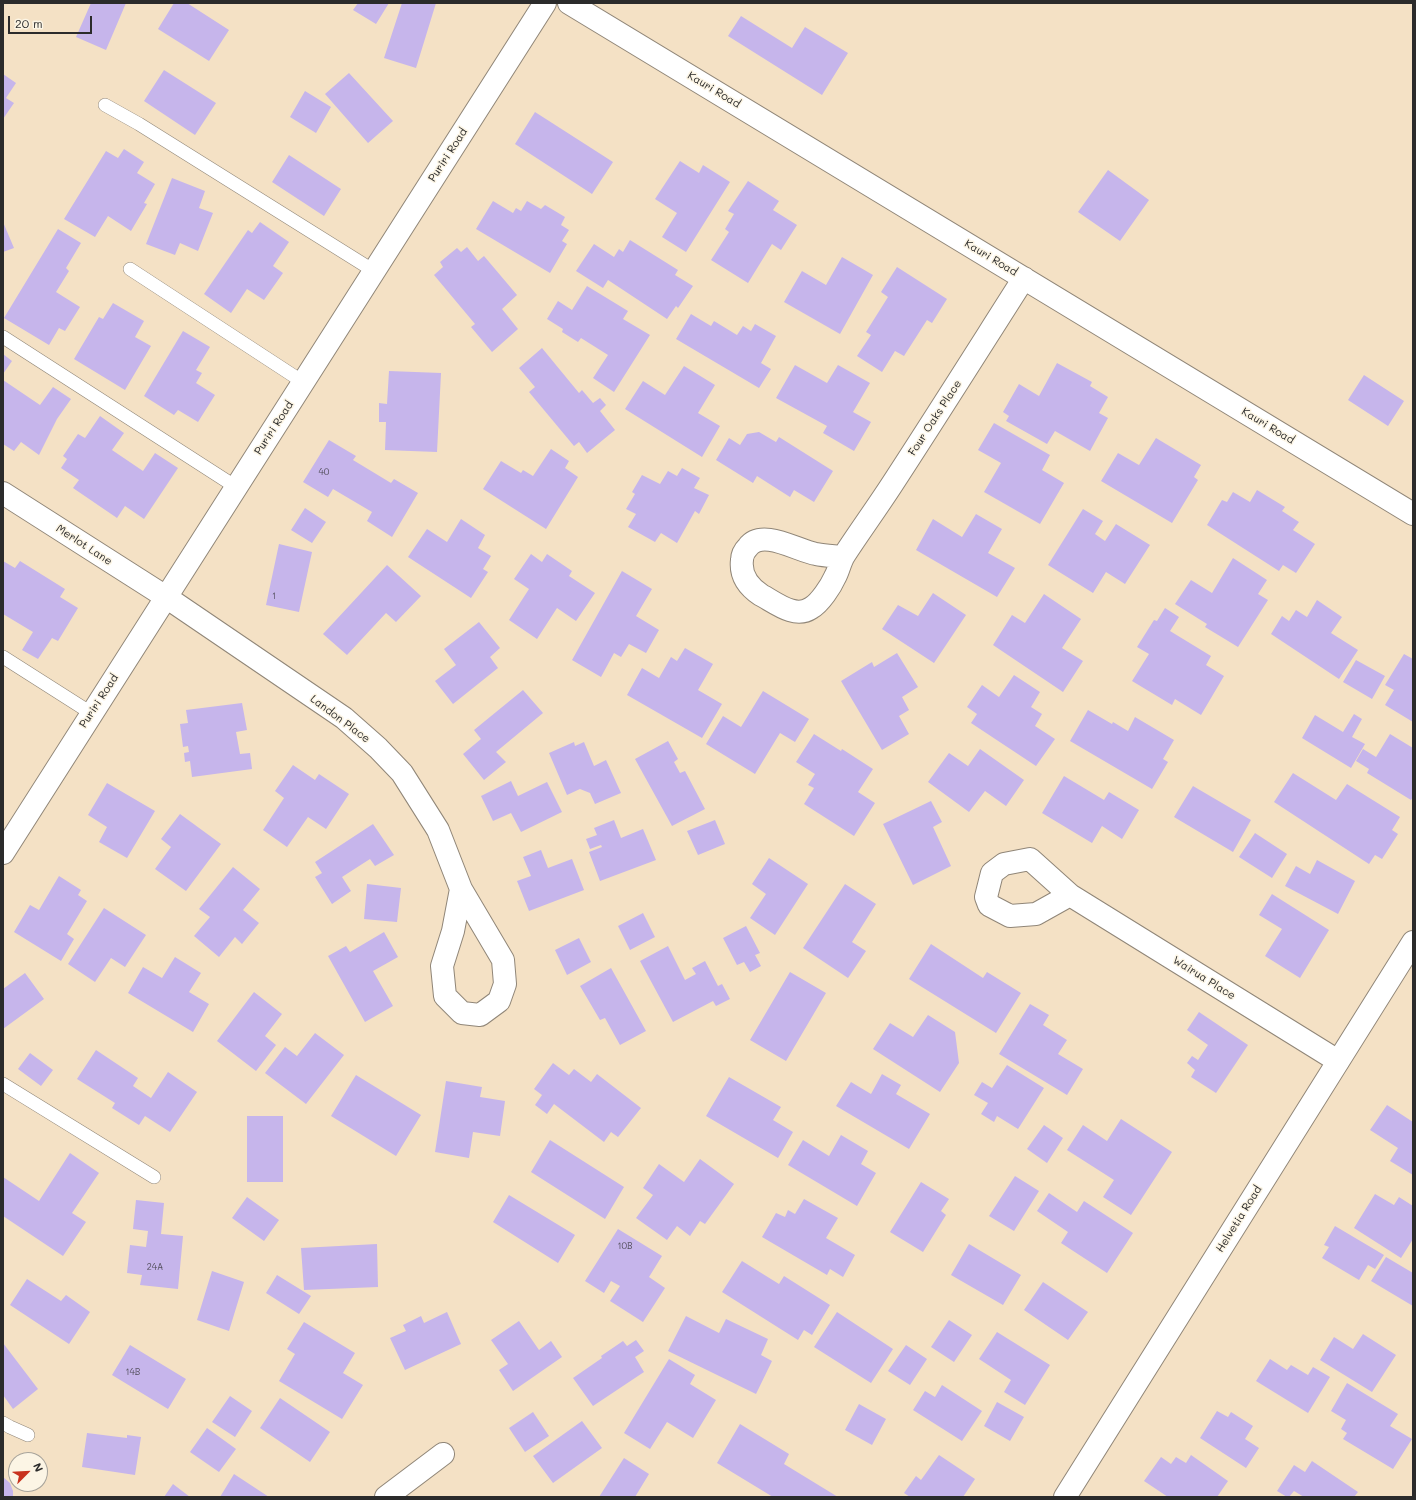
<!DOCTYPE html>
<html>
<head>
<meta charset="utf-8">
<style>
  body { margin:0 }
  #map { position:relative; width:1416px; height:1500px; overflow:hidden; background:#f4e1c5; font-family:Mali,sans-serif }
  canvas { display:block }
  .frame { position:absolute; inset:0; border:4px solid #2b2b2b; pointer-events:none }
  .north { position:absolute; left:8px; top:1452px; width:40px; height:40px; box-sizing:border-box; background:#fcf5e5; border:1px solid #a8a49b; border-radius:50%; rotate:66deg; font-size:11px; font-weight:700; line-height:16px; text-align:center; color:#2b2b2b }
  .north::after { content:''; display:block; margin:auto; width:14px; height:18px; background:#c8321e; clip-path:polygon(50% 0,100% 100%,50% 72%,0 100%) }
  .scale { position:absolute; left:8px; top:16px; width:84px; height:18px; box-sizing:border-box; border:2px solid #2b2b2b; border-top:0; padding-left:5px; font-size:12px; line-height:14px; white-space:nowrap; color:#2b2b2b; -webkit-text-stroke:3px #fcf5e5; paint-order:stroke }
</style>
</head>
<body>
<div id="map">
<canvas width="1416" height="1500"></canvas>
<div class="frame"></div>
<div class="north">N</div>
<div class="scale">20 m</div>
</div>
<script>
const c = document.querySelector('canvas').getContext('2d');
c.lineJoin = 'round';
function paint(path, color) { c.fillStyle = color; c.fill(path, 'evenodd'); }
function strokePath(path, color, width, dash) { c.strokeStyle = color; c.lineWidth = width; c.lineCap = dash ? 'butt' : 'round'; c.setLineDash(dash || []); c.stroke(path); }
function label(font, color, halo, rows, align = 'center') {
  c.font = font + ' Mali,sans-serif'; c.lineWidth = 3; c.setLineDash([]); c.textBaseline = 'middle'; c.strokeStyle = halo; c.fillStyle = color; for (const [text, x, y, turn = 0] of rows) {
    c.save(); c.translate(x, y); c.rotate((+turn || 0) * Math.PI / 180); c.textAlign = isNaN(turn) ? turn : align; if (halo) c.strokeText(text, 0, 0); c.fillText(text, 0, 0); c.restore();
  }
}
const building = new Path2D(`
  M91,3H126L106,50L76,37Z
  M174,3H187L229,30L209,61L158,29Z
  M358,3H389L376,24L353,10Z
  M402,3H436L416,68L384,58Z
  M741,16L792,48L805,27L848,53L822,95L728,36Z
  M164,70L216,103L195,135L144,101Z
  M349,73L393,121L368,143L325,94Z
  M3,74L16,83L6,98L14,103L3,119Z
  M305,91L331,107L316,133L290,117Z
  M535,112L613,162L592,194L515,144Z
  M124,149L144,162L137,173L155,184L144,203L147,204L131,231L108,216L95,237L64,219L106,151L118,158Z
  M289,155L341,189L324,216L272,182Z
  M680,161L699,173L703,165L730,182L686,252L662,237L677,213L655,199Z
  M1108,170L1149,200L1120,241L1078,212Z
  M172,178L205,191L199,208L213,213L198,251L180,243L175,255L146,244Z
  M748,181L779,201L773,210L797,225L781,250L772,244L748,283L711,260L729,232L725,229L734,214L728,211Z
  M493,201L513,213L516,208L521,211L527,201L541,209L545,205L565,217L561,225L569,230L562,241L567,244L550,273L476,229Z
  M3,222L14,248L3,252Z
  M260,222L289,242L273,266L283,273L264,300L247,289L231,313L204,294L248,230L252,233Z
  M58,229L81,243L66,268L69,271L56,292L80,307L65,331L59,328L49,345L4,318Z
  M630,240L678,270L675,275L693,286L678,308L676,306L667,319L608,280L603,288L576,271L594,244L614,257L619,249L623,252Z
  M467,247L478,261L484,256L517,295L502,309L518,329L492,352L471,327L475,324L434,275L443,267L440,262L457,248L461,252Z
  M842,257L873,275L840,334L784,302L802,271L826,285Z
  M897,267L947,299L932,323L927,320L904,356L895,351L882,372L857,356L871,335L866,332L888,297L881,292Z
  M587,286L628,311L623,319L650,335L614,392L593,378L608,355L581,338L578,342L562,332L563,329L547,319L558,301L572,310Z
  M113,303L144,321L135,337L151,346L125,390L74,359L99,317L103,319Z
  M691,314L711,326L714,321L737,335L743,326L751,331L755,324L776,336L761,363L771,369L759,388L676,339Z
  M183,331L210,347L196,370L202,373L196,383L215,395L198,422L178,410L174,415L144,396Z
  M542,348L579,393L582,390L593,403L600,398L606,405L600,411L615,430L587,453L579,442L574,446L529,392L535,387L519,368Z
  M3,354L12,361L3,374Z
  M1057,363L1092,382L1090,386L1108,397L1099,413L1108,418L1090,451L1055,431L1047,444L1006,421L1009,416L1003,412L1019,384L1039,396Z
  M795,365L827,383L838,365L870,383L853,412L871,422L854,451L823,433L827,426L776,398Z
  M684,366L715,385L698,413L720,426L702,457L625,409L643,381L665,395Z
  M389,371L441,373L437,452L385,450L386,422H379V403L387,404Z
  M1364,375L1404,401L1388,426L1348,400Z
  M3,380L40,405L53,387L71,399L57,419L39,455L21,442L14,451L3,444Z
  M100,416L124,433L112,450L143,471L155,453L178,468L144,519L125,506L117,518L73,488L79,480L61,468L67,459L63,456L78,434L85,438Z
  M994,423L1050,455L1042,470L1064,483L1040,524L984,492L1001,463L978,450Z
  M759,432L776,442L779,437L833,471L814,502L794,490L790,497L757,476L753,483L716,460L729,438L740,445L747,434Z
  M1156,438L1201,465L1194,477L1198,480L1172,523L1101,481L1118,453L1139,465Z
  M329,440L356,456L353,460L391,483L394,479L418,493L392,537L367,521L372,512L333,489L328,497L303,482Z
  M551,449L569,461L565,468L578,477L546,529L483,489L501,461L521,473L523,470L533,476Z
  M682,468L700,478L694,488L709,495L699,514L695,511L677,543L661,533L655,542L628,527L636,514L626,509L635,494L632,492L642,475L660,484L668,471L677,476Z
  M1257,490L1285,507L1282,511L1299,522L1293,530L1315,544L1296,573L1283,565L1279,571L1207,525L1222,500L1227,502L1233,492L1250,502Z
  M305,508L326,522L312,543L291,530Z
  M1083,509L1103,521L1095,534L1105,541L1116,524L1150,545L1125,584L1106,572L1093,593L1048,565Z
  M976,514L1002,529L988,553L1015,568L997,597L916,550L933,519L962,537Z
  M461,519L485,535L478,548L491,556L483,569L488,572L471,598L408,557L427,529L447,542Z
  M279,544L312,552L299,612L266,605Z
  M531,554L542,562L547,554L572,571L569,576L595,593L576,621L557,608L537,639L509,620L529,589L514,579Z
  M1233,558L1267,580L1258,594L1268,600L1238,647L1205,627L1207,624L1175,604L1191,580L1212,593Z
  M3,561L15,568L20,561L65,589L60,597L78,608L58,641L52,638L38,659L22,650L33,632L3,614Z
  M387,565L421,596L396,622L386,613L347,655L323,634Z
  M622,571L652,589L636,616L659,630L646,653L629,644L621,657L614,653L601,677L572,660Z
  M933,593L966,615L934,663L882,629L898,605L918,616Z
  M1044,594L1081,619L1062,648L1083,661L1063,692L993,645L1012,615L1025,623Z
  M1317,600L1342,617L1331,633L1358,650L1339,679L1271,634L1282,616L1289,621L1296,610L1307,617Z
  M1165,608L1179,617L1170,631L1211,656L1206,665L1224,676L1201,715L1175,699L1172,705L1132,681L1149,654L1137,647L1154,620L1157,621Z
  M479,622L500,648L490,657L498,668L453,704L435,681L456,665L444,649Z
  M685,648L713,664L698,690L722,704L702,738L627,695L642,668L659,678L671,657L677,661Z
  M897,653L918,687L902,697L909,710L899,716L909,734L882,750L841,681L872,662L874,667Z
  M1404,654L1413,659V722L1385,705L1394,690L1385,685Z
  M1356,660L1385,676L1372,699L1343,682Z
  M1014,675L1040,692L1031,707L1042,714L1035,726L1055,739L1036,766L971,723L977,714L967,707L982,685L999,697Z
  M523,690L543,713L496,752L506,762L484,780L463,754L481,739L474,730Z
  M763,691L809,719L795,742L780,733L755,774L706,744L723,716L741,727Z
  M242,703L247,730L236,732L240,754L250,753L252,769L192,777L190,761L185,762L184,753L189,752L188,746L183,747L180,724L188,723L186,710Z
  M1088,710L1112,724L1113,722L1128,731L1135,717L1174,740L1163,759L1168,762L1152,789L1070,741Z
  M1354,714L1362,719L1352,737L1365,744L1351,768L1302,738L1315,715L1343,732Z
  M814,734L841,751L842,749L873,769L858,792L875,803L854,836L804,804L814,788L808,785L815,774L796,762Z
  M1390,734L1413,748V797L1411,800L1367,773L1369,769L1356,761L1363,749L1376,757Z
  M668,741L678,759L674,762L680,773L685,771L705,809L672,826L635,759Z
  M574,742L575,746L584,742L594,766L606,760L621,793L595,804L590,793L580,789L567,795L549,753Z
  M980,749L1024,780L1006,806L985,791L969,812L928,782L949,753L968,766Z
  M293,765L315,780L319,774L349,794L326,829L308,817L287,847L263,830L284,798L275,791Z
  M1293,773L1336,800L1347,784L1400,817L1392,830L1398,834L1382,859L1375,855L1369,864L1274,802Z
  M1064,776L1104,800L1109,792L1139,810L1122,839L1102,826L1092,843L1042,813Z
  M511,781L518,796L547,782L562,812L521,832L511,813L493,821L481,796Z
  M107,783L155,811L127,858L99,842L107,827L88,815Z
  M1193,786L1251,820L1233,852L1174,817Z
  M931,801L942,822L933,827L951,866L913,885L883,824Z
  M180,814L221,844L186,891L155,869L171,847L161,839Z
  M614,820L621,838L643,829L656,860L600,881L589,852L602,847L601,845L590,849L586,839L597,835L594,828Z
  M715,820L725,844L698,855L687,831Z
  M373,824L394,855L375,866L370,859L342,877L351,891L332,904L315,877L322,873L315,862Z
  M1255,833L1287,854L1272,878L1239,857Z
  M541,850L548,868L572,859L584,890L529,911L517,881L531,876L523,857Z
  M769,858L808,884L775,935L750,918L766,894L752,884Z
  M1317,860L1355,881L1338,914L1285,886L1296,866L1310,874Z
  M233,867L260,889L243,910L259,923L242,944L235,937L219,957L194,936L210,917L199,909Z
  M59,876L81,890L78,895L87,901L67,934L74,939L61,961L14,932L30,905L39,910Z
  M367,884L401,888L397,922L364,919Z
  M845,884L876,904L852,942L866,951L848,978L803,948Z
  M1272,894L1329,930L1300,978L1265,956L1282,929L1259,915Z
  M104,908L146,935L125,967L111,958L95,982L68,964Z
  M643,913L655,937L630,950L618,926Z
  M746,926L760,953L755,955L761,966L750,972L744,962L737,965L723,938Z
  M384,932L398,957L373,971L393,1006L365,1022L328,956L346,946L350,952Z
  M579,938L591,962L567,975L555,950Z
  M931,944L983,978L987,972L1021,993L996,1033L909,979Z
  M668,946L685,980L696,974L692,968L705,961L718,986L722,984L730,999L716,1006L713,1001L673,1022L640,961Z
  M175,957L201,973L189,992L209,1004L193,1032L128,993L143,967L162,978Z
  M611,968L646,1031L620,1045L605,1018L600,1020L580,986Z
  M790,972L826,993L786,1061L750,1040Z
  M25,973L44,999L3,1029V989Z
  M254,992L282,1014L265,1036L276,1045L256,1071L217,1041Z
  M1030,1004L1049,1015L1043,1025L1067,1040L1058,1054L1083,1069L1067,1095L999,1054Z
  M1199,1012L1248,1045L1216,1093L1191,1077L1195,1070L1187,1063L1192,1056L1198,1060L1208,1045L1187,1030Z
  M928,1015L955,1032L959,1063L940,1092L873,1049L890,1023L913,1037Z
  M315,1033L344,1055L306,1104L265,1073L285,1047L297,1056Z
  M96,1050L138,1078L133,1086L151,1098L168,1072L197,1092L170,1132L145,1116L139,1125L112,1108L115,1103L77,1079Z
  M30,1053L53,1070L41,1086L18,1069Z
  M553,1063L569,1075L574,1069L591,1082L597,1074L641,1108L618,1137L611,1132L604,1142L554,1104L547,1114L535,1105L542,1095L534,1089Z
  M1007,1065L1044,1088L1018,1129L997,1116L994,1122L981,1114L988,1103L974,1095L982,1082L992,1088Z
  M882,1074L901,1085L896,1094L930,1114L909,1149L836,1106L851,1082L871,1094Z
  M356,1075L421,1115L396,1156L331,1116Z
  M729,1077L781,1107L773,1120L793,1132L778,1158L706,1116Z
  M446,1081L482,1087L480,1097L505,1101L500,1136L473,1132L469,1158L435,1152Z
  M1387,1105L1413,1122V1175L1390,1161L1398,1148L1370,1130Z
  M247,1116H283V1182H247Z
  M1121,1119L1172,1152L1131,1215L1103,1197L1114,1180L1067,1150L1083,1125L1107,1141Z
  M1044,1125L1063,1138L1047,1163L1027,1149Z
  M841,1135L868,1151L861,1164L876,1173L857,1206L788,1165L803,1140L829,1156Z
  M550,1140L624,1187L605,1219L531,1172Z
  M70,1153L99,1173L72,1213L86,1222L63,1256L3,1216V1177L39,1201Z
  M700,1159L734,1184L705,1224L700,1221L690,1236L677,1226L667,1240L636,1218L653,1195L643,1188L659,1164L684,1182Z
  M1015,1176L1039,1191L1014,1231L989,1216Z
  M921,1182L949,1199L941,1211L946,1215L923,1252L890,1232Z
  M1049,1193L1077,1212L1084,1201L1133,1233L1107,1273L1061,1243L1068,1232L1037,1211Z
  M1375,1194L1394,1205L1399,1197L1413,1206V1239L1401,1258L1354,1228Z
  M509,1195L575,1235L558,1263L493,1222Z
  M247,1197L279,1220L264,1241L232,1218Z
  M804,1199L838,1218L826,1238L855,1255L843,1277L830,1269L827,1275L762,1237L776,1213L785,1217L788,1210L795,1214Z
  M136,1200L164,1203L161,1234L183,1236L178,1289L140,1285L142,1275L127,1273L130,1245L146,1247L148,1231L133,1229Z
  M1335,1226L1384,1255L1375,1269L1368,1265L1359,1280L1322,1258L1329,1247L1324,1245Z
  M618,1229L662,1256L649,1277L665,1288L643,1322L610,1301L620,1286L611,1281L604,1293L585,1281Z
  M377,1244L378,1287L304,1290L301,1248Z
  M969,1244L1021,1275L1003,1305L951,1275Z
  M1386,1257L1413,1273V1306L1371,1281Z
  M742,1261L779,1284L784,1276L830,1305L812,1335L804,1330L798,1340L722,1292Z
  M212,1271L244,1282L229,1331L197,1320Z
  M277,1275L311,1296L299,1314L266,1293Z
  M27,1279L61,1301L66,1295L90,1312L69,1344L10,1305Z
  M1043,1282L1088,1312L1068,1340L1024,1310Z
  M447,1312L461,1344L405,1370L390,1338L406,1331L403,1325L421,1316L424,1323Z
  M837,1312L893,1349L871,1383L814,1347Z
  M686,1316L719,1333L726,1319L768,1339L761,1355L772,1361L756,1394L668,1351Z
  M949,1320L972,1335L954,1362L931,1347Z
  M519,1321L539,1350L551,1341L562,1357L513,1391L499,1370L508,1364L491,1340Z
  M304,1322L355,1353L343,1373L363,1385L342,1419L279,1381L295,1354L287,1349Z
  M997,1332L1050,1365L1025,1405L1004,1392L1011,1380L979,1359Z
  M1363,1334L1396,1355L1372,1392L1320,1360L1334,1337L1353,1349Z
  M636,1340L644,1351L635,1357L644,1372L593,1406L573,1378L602,1358L601,1356L623,1341L627,1346Z
  M3,1343L38,1389L13,1409L3,1395Z
  M130,1345L186,1379L168,1409L112,1375Z
  M906,1345L927,1359L910,1385L888,1371Z
  M669,1359L695,1375L690,1384L716,1400L693,1438L667,1422L650,1449L624,1433Z
  M1270,1359L1287,1370L1291,1365L1308,1375L1313,1367L1330,1377L1308,1413L1256,1381Z
  M1347,1383L1398,1414L1390,1426L1412,1439L1393,1469L1343,1439L1347,1433L1341,1429L1346,1420L1331,1411Z
  M942,1385L982,1411L962,1441L913,1410L925,1391L935,1397Z
  M230,1396L252,1411L235,1437L212,1422Z
  M280,1398L330,1432L310,1462L260,1428Z
  M997,1402L1024,1417L1010,1441L984,1426Z
  M859,1404L886,1419L872,1445L845,1430Z
  M1217,1411L1228,1417L1231,1412L1253,1426L1245,1439L1259,1448L1246,1468L1200,1438Z
  M533,1412L549,1436L525,1452L509,1428Z
  M582,1421L602,1448L553,1483L533,1456Z
  M740,1424L789,1454L784,1464L838,1497H773L717,1463Z
  M207,1428L236,1449L219,1472L190,1452Z
  M87,1433L127,1438V1435L141,1437L135,1475L82,1467Z
  M939,1455L975,1479L963,1497H910L904,1493L916,1476L921,1480Z
  M1191,1455L1228,1481L1217,1497H1168L1144,1481L1161,1457L1171,1464L1176,1457L1186,1463Z
  M624,1458L649,1474L635,1497H599Z
  M1312,1461L1358,1492L1354,1497H1304L1294,1491L1289,1497H1287L1277,1491L1294,1465L1305,1472Z
  M234,1474L269,1497H220Z
  M3,1477L10,1483L13,1491V1497H3Z
  M173,1484L190,1497H164Z`);
const lane = new Path2D(`
  M105,105L139,124L374,271
  M130,269L303,382
  M3,337L236,487
  M3,657L91,713
  M3,1084L154,1177
  M3,1423L10,1427L28,1435`);
const street = new Path2D(`
  M569,3L1413,514
  M3,493L166,597L344,718L378,748L402,773L438,830L461,889L503,960L505,984L499,1001L480,1015L462,1013L445,996L442,966L453,931L461,889
  M843,557C834,556 825,556 816,554C798,551 762,528 748,547C744,551 742,555 742,560C740,576 749,587 761,595C776,603 795,619 811,608C820,603 831,586 835,577C839,570 840,561 845,554C860,531 876,509 891,486C936,417 980,347 1024,278
  M3,853L545,3
  M1070,895L1030,859L1004,864L992,873L986,897L989,905L1010,916L1036,914L1070,895L1338,1061
  M386,1497L443,1454`);
const secondary = new Path2D(`
  M1065,1497L1413,942`);
const numberNames = [
  ["40",324,472],
  ["1",274,596],
  ["10B",625,1246],
  ["24A",155,1267],
  ["14B",133,1372]
];
const streetNames = [
  ["Kauri Road",714,90,31],
  ["Puriri Road",448,155,-57],
  ["Kauri Road",991,258,31],
  ["Four Oaks Place",935,418,-57],
  ["Kauri Road",1268,426,31],
  ["Puriri Road",274,428,-57],
  ["Merlot Lane",84,545,33],
  ["Puriri Road",99,701,-57],
  ["Landon Place",340,719,37],
  ["Wairua Place",1204,978,32],
  ["Helvetia Road",1239,1219,-58]
];
paint(building, '#c6b5eb');
strokePath(lane, '#908678', 14);
strokePath(street, '#908678', 24);
strokePath(secondary, '#908678', 24);
strokePath(lane, '#fff', 13);
strokePath(street, '#fff', 22);
strokePath(secondary, '#fff', 22);
label('9px', '#524e5b', null, numberNames);
label('11px', '#2b2b2b', '#fcf5e5', streetNames);
</script>
</body>
</html>
